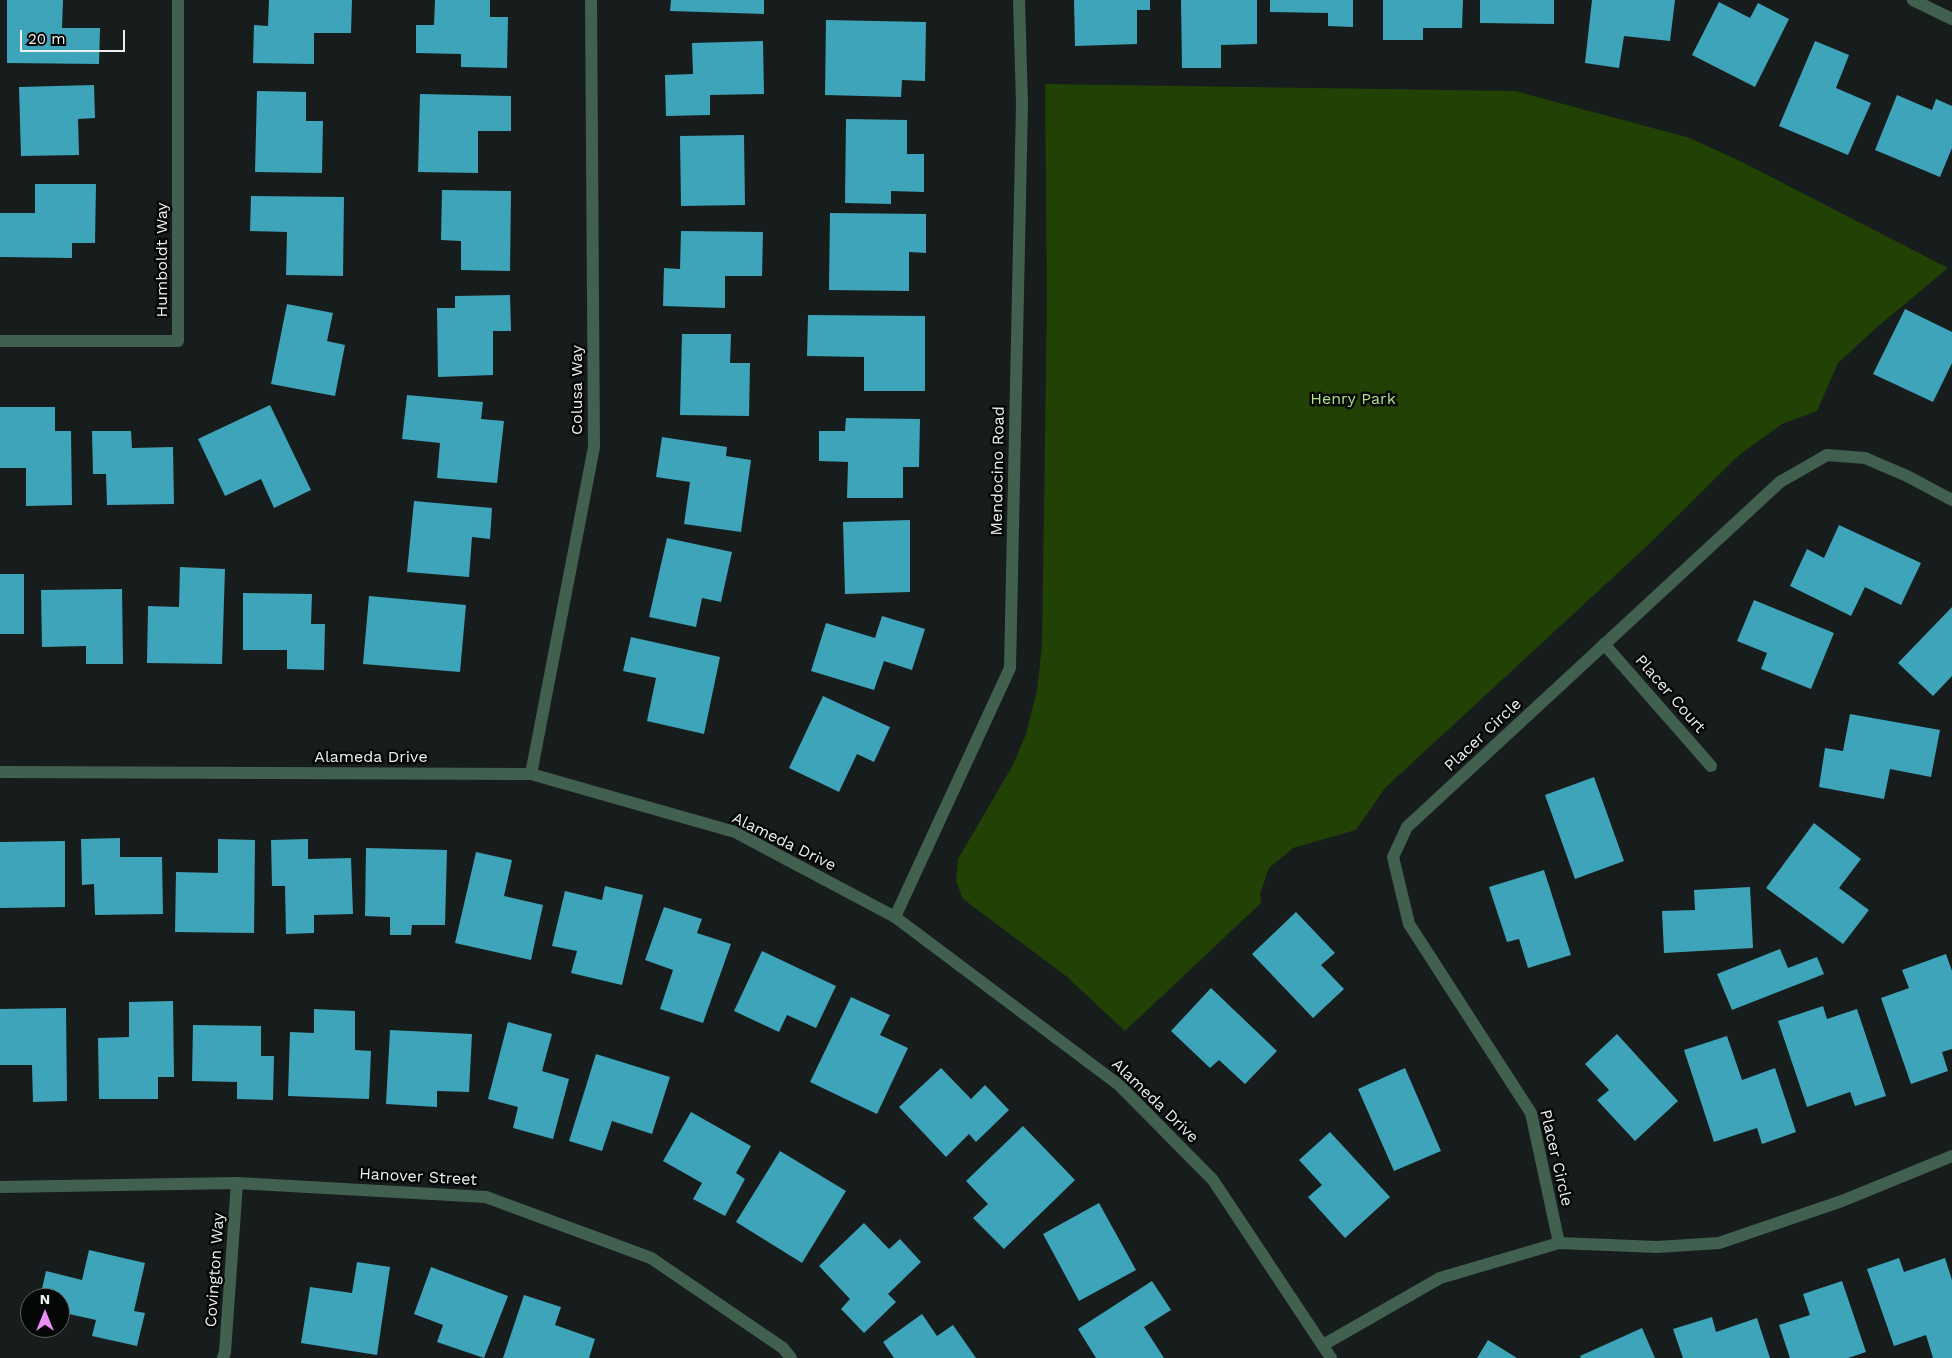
<!DOCTYPE html>
<html>
<head>
<meta charset="utf-8">
<style>
  body { margin:0 }
  #map { position:relative; width:1952px; height:1358px; overflow:hidden; background:#171d1c; font-family:"Work Sans",sans-serif }
  canvas { display:block }
  .north { position:absolute; left:20px; top:1288px; width:50px; height:50px; box-sizing:border-box; background:#050706; border:1px solid #616464; border-radius:50%; rotate:0deg; font-size:14px; font-weight:700; line-height:20px; text-align:center; color:#ecf0f0 }
  .north::after { content:''; display:block; margin:auto; width:18px; height:22px; background:#ec8cfa; clip-path:polygon(50% 0,100% 100%,50% 72%,0 100%) }
  .scale { position:absolute; left:20px; top:30px; width:105px; height:22px; box-sizing:border-box; border:2px solid #ecf0f0; border-top:0; padding-left:6px; font-size:15px; line-height:18px; white-space:nowrap; color:#ecf0f0; -webkit-text-stroke:4px #050706; paint-order:stroke }
</style>
</head>
<body>
<div id="map">
<canvas width="1952" height="1358"></canvas>
<div class="north">N</div>
<div class="scale">20 m</div>
</div>
<script>
const c = document.querySelector('canvas').getContext('2d');
c.lineJoin = 'round';
function paint(path, color) { c.fillStyle = color; c.fill(path, 'evenodd'); }
function strokePath(path, color, width, dash) { c.strokeStyle = color; c.lineWidth = width; c.lineCap = dash ? 'butt' : 'round'; c.setLineDash(dash || []); c.stroke(path); }
function label(font, color, halo, rows, align = 'center') {
  c.font = font + ' "Work Sans",sans-serif'; c.lineWidth = 5; c.setLineDash([]); c.textBaseline = 'middle'; c.strokeStyle = halo; c.fillStyle = color; for (const [text, x, y, turn = 0] of rows) {
    c.save(); c.translate(x, y); c.rotate((+turn || 0) * Math.PI / 180); c.textAlign = isNaN(turn) ? turn : align; if (halo) c.strokeText(text, 0, 0); c.fillText(text, 0, 0); c.restore();
  }
}
const green = new Path2D(`
  M1045,84L1515,91L1690,138L1742,162L1948,268L1875,329L1838,363L1817,411L1782,424L1738,456L1647,546L1385,788L1356,830L1293,848L1269,868L1260,894L1261,903L1125,1031L1066,976L963,899L956,881L958,859L1013,765L1026,734L1037,690L1042,646L1047,300Z`);
const building = new Path2D(`
  M7,0H63L62,28H100L99,64L7,63Z
  M269,0H352L351,33H314V64L253,63L254,25L268,26Z
  M435,0H490V17H508L507,68L461,67V54L416,53V25H434Z
  M671,0H764V14L670,11Z
  M1074,0H1150V10H1137V44L1075,46Z
  M1181,0H1257V44L1221,45V68H1182Z
  M1270,0H1353V27L1328,26V13L1270,12Z
  M1383,0H1463L1462,28H1423V40H1383Z
  M1480,0H1554V24L1480,23Z
  M1592,0H1675L1670,41L1624,36L1619,68L1585,63Z
  M1719,2L1750,18L1758,3L1789,19L1755,87L1692,55Z
  M826,20L926,22L925,81L902,80L901,97L825,95Z
  M763,41L764,94L710,95V115L666,116L665,75L693,74L692,43Z
  M1815,41L1849,55L1836,88L1871,103L1848,155L1779,126Z
  M94,85L95,118L78,119L79,155L21,156L19,87Z
  M257,91L306,92V121H323L322,173L255,172Z
  M420,94L511,96V131H478V173L418,172Z
  M1897,95L1932,110L1936,99L1952,106V148L1940,177L1875,150Z
  M846,119L907,120V154H924V192L891,191V204L845,203Z
  M744,135L745,205L681,206L680,136Z
  M35,184H96L95,243H72V258L0,257V213H35Z
  M442,190L511,191L510,271L461,270V241L441,240Z
  M251,196L344,197L343,276L286,275L287,232L250,231Z
  M830,213L926,214V253L909,252V291L829,290Z
  M681,231L763,232L762,276H725V308L663,306L664,268L680,269Z
  M510,295L511,331H493V375L438,377L437,308H455V296Z
  M287,304L333,313L327,341L345,345L335,396L271,384Z
  M1905,309L1952,332V363L1933,402L1873,374Z
  M808,315L925,316V391H864V357L807,356Z
  M682,334H731L730,363H750L749,416L680,415Z
  M407,395L483,402L481,419L504,421L497,483L437,478L440,443L402,439Z
  M270,405L311,490L274,508L261,479L225,496L198,439Z
  M0,407H55V431H71L72,505L26,506V468H0Z
  M846,418L920,419L919,467H903V498H847L848,462L819,461V431H845Z
  M92,431H131L132,448L173,447L174,504L107,505L106,474H93Z
  M662,437L727,447L726,456L751,460L741,532L684,524L690,482L656,477Z
  M414,501L492,508L490,539L472,537L469,577L407,572Z
  M910,520V592L845,594L843,522Z
  M1839,525L1921,563L1901,605L1865,587L1851,616L1790,586L1807,549L1824,558Z
  M667,538L732,552L721,602L702,598L696,627L649,617Z
  M180,567L225,569L222,664L147,663L148,606L179,607Z
  M0,574H24V634H0Z
  M122,589L123,664H86V646L42,647L41,590Z
  M243,593L312,594L311,624H325L324,670L287,669V650H243Z
  M369,596L466,605L460,672L363,664Z
  M1754,600L1834,633L1811,689L1761,669L1767,653L1737,641Z
  M1952,607V676L1933,696L1898,663Z
  M882,616L925,629L912,670L884,661L874,690L811,671L826,623L875,638Z
  M631,637L720,657L704,734L647,721L656,678L623,671Z
  M823,696L890,727L874,762L857,754L839,792L789,768Z
  M1850,714L1940,730L1931,777L1890,769L1884,799L1819,787L1825,748L1843,751Z
  M1594,777L1624,861L1575,879L1545,795Z
  M1814,823L1861,859L1839,888L1869,910L1843,944L1766,888Z
  M120,838V857H162L163,914L95,915L94,884L82,885L81,839Z
  M218,839L255,840L254,933L175,932L176,872L218,873Z
  M308,839V859L351,858L353,914L314,915V933L286,934L285,886H272L271,840Z
  M65,841V907L0,908V842Z
  M366,848L447,850L445,925H412L411,935H390V917L365,916Z
  M476,852L512,860L504,896L543,905L531,960L455,943Z
  M1544,870L1571,955L1528,968L1519,939L1507,942L1489,887Z
  M605,886L643,895L622,985L571,973L577,951L552,946L565,891L602,900Z
  M1750,887L1753,948L1664,953L1662,911L1695,910L1694,890Z
  M664,907L702,919L697,933L731,944L703,1023L660,1009L673,970L645,960Z
  M1296,912L1335,953L1321,965L1344,989L1313,1018L1252,954Z
  M1780,949L1788,968L1817,957L1824,974L1732,1010L1717,974Z
  M762,951L836,986L816,1028L787,1015L779,1032L734,1011Z
  M1946,954L1952,971V1049L1942,1052L1948,1071L1911,1084L1881,998L1909,988L1902,970Z
  M1211,988L1277,1051L1245,1084L1219,1060L1210,1068L1171,1031Z
  M851,997L890,1015L880,1035L908,1048L877,1114L810,1082Z
  M173,1001L174,1077H158V1099H99L98,1038L129,1037V1002Z
  M1823,1006L1827,1019L1857,1009L1886,1096L1855,1106L1850,1092L1807,1107L1778,1021Z
  M66,1008L67,1101L33,1102L32,1065H0V1009Z
  M314,1009L355,1011V1050L371,1051L369,1099L288,1096L290,1032L314,1033Z
  M508,1022L552,1034L542,1071L569,1079L553,1139L513,1128L518,1107L488,1099Z
  M193,1025L261,1026V1056H274L273,1100L237,1099V1082L192,1081Z
  M390,1030L472,1034L469,1092L437,1091V1107L386,1104Z
  M1617,1034L1678,1101L1635,1141L1597,1100L1609,1090L1585,1064Z
  M1727,1036L1742,1080L1775,1068L1796,1132L1762,1144L1757,1128L1714,1142L1684,1050Z
  M596,1054L670,1077L652,1134L612,1121L602,1151L569,1141Z
  M941,1068L971,1099L985,1085L1009,1110L976,1142L969,1134L946,1157L899,1107Z
  M1405,1068L1441,1151L1394,1171L1358,1089Z
  M691,1112L751,1146L736,1173L745,1179L725,1216L693,1199L702,1183L663,1161Z
  M1023,1126L1075,1180L1004,1249L973,1218L988,1204L966,1181Z
  M1330,1132L1390,1197L1345,1238L1308,1197L1322,1185L1299,1160Z
  M780,1151L846,1191L802,1263L736,1222Z
  M1099,1203L1136,1270L1079,1301L1043,1234Z
  M864,1223L889,1249L900,1239L921,1262L888,1294L896,1302L864,1333L841,1309L850,1299L819,1266Z
  M89,1250L145,1263L134,1311L145,1313L137,1346L92,1336L96,1320L60,1312V1298H40L46,1271L82,1280Z
  M1899,1258L1904,1272L1945,1258L1952,1280V1358H1933L1926,1335L1894,1346L1867,1269Z
  M357,1262L390,1267L377,1355L301,1343L310,1287L352,1293Z
  M431,1267L508,1296L484,1358L437,1342L443,1325L414,1314Z
  M1152,1281L1171,1310L1144,1327L1164,1358H1096L1078,1329Z
  M1842,1281L1866,1352L1848,1358H1790L1779,1325L1810,1315L1803,1294Z
  M524,1295L561,1307L555,1325L595,1339L589,1358H503Z
  M922,1314L937,1336L953,1325L976,1358H894L883,1342Z
  M1712,1317L1716,1332L1757,1318L1770,1358H1683L1673,1329Z
  M1642,1328L1655,1358H1581L1580,1356Z
  M1488,1340L1517,1358H1477Z`);
const minor = new Path2D(`
  M0,341H178V0
  M1604,644L1711,766
  M531,774L594,447L591,0
  M895,917L1010,668L1022,104L1019,0
  M0,1187L237,1183L486,1197L651,1258L783,1348L791,1358
  M1559,1243L1531,1113L1409,924L1393,857L1407,827L1780,482L1827,455L1865,458L1907,476L1952,500
  M1323,1345L1440,1278L1559,1243L1657,1247L1719,1243L1842,1201L1952,1156
  M223,1358L225,1352L237,1183`);
const tertiary = new Path2D(`
  M1913,0L1952,19
  M0,772L531,774L735,832L895,917L1119,1085L1213,1180L1331,1358`);
const streetNames = [
  ["Humboldt Way",162,260,-90],
  ["Colusa Way",577,390,-90],
  ["Mendocino Road",998,471,-89],
  ["Placer Court",1670,694,49],
  ["Placer Circle",1483,735,-43],
  ["Alameda Drive",371,757],
  ["Alameda Drive",784,842,26],
  ["Alameda Drive",1155,1101,44],
  ["Placer Circle",1556,1158,77],
  ["Hanover Street",418,1177,3],
  ["Covington Way",215,1270,-86]
];
const parkNames = [
  ["Henry Park",1353,399]
];
paint(green, '#214105');
paint(building, '#3ea4ba');
strokePath(minor, '#426050', 12);
strokePath(tertiary, '#426050', 12);
label('16px', '#ecf0f0', '#050706', streetNames);
label('16px', '#ace28b', '#050706', parkNames);
</script>
</body>
</html>
